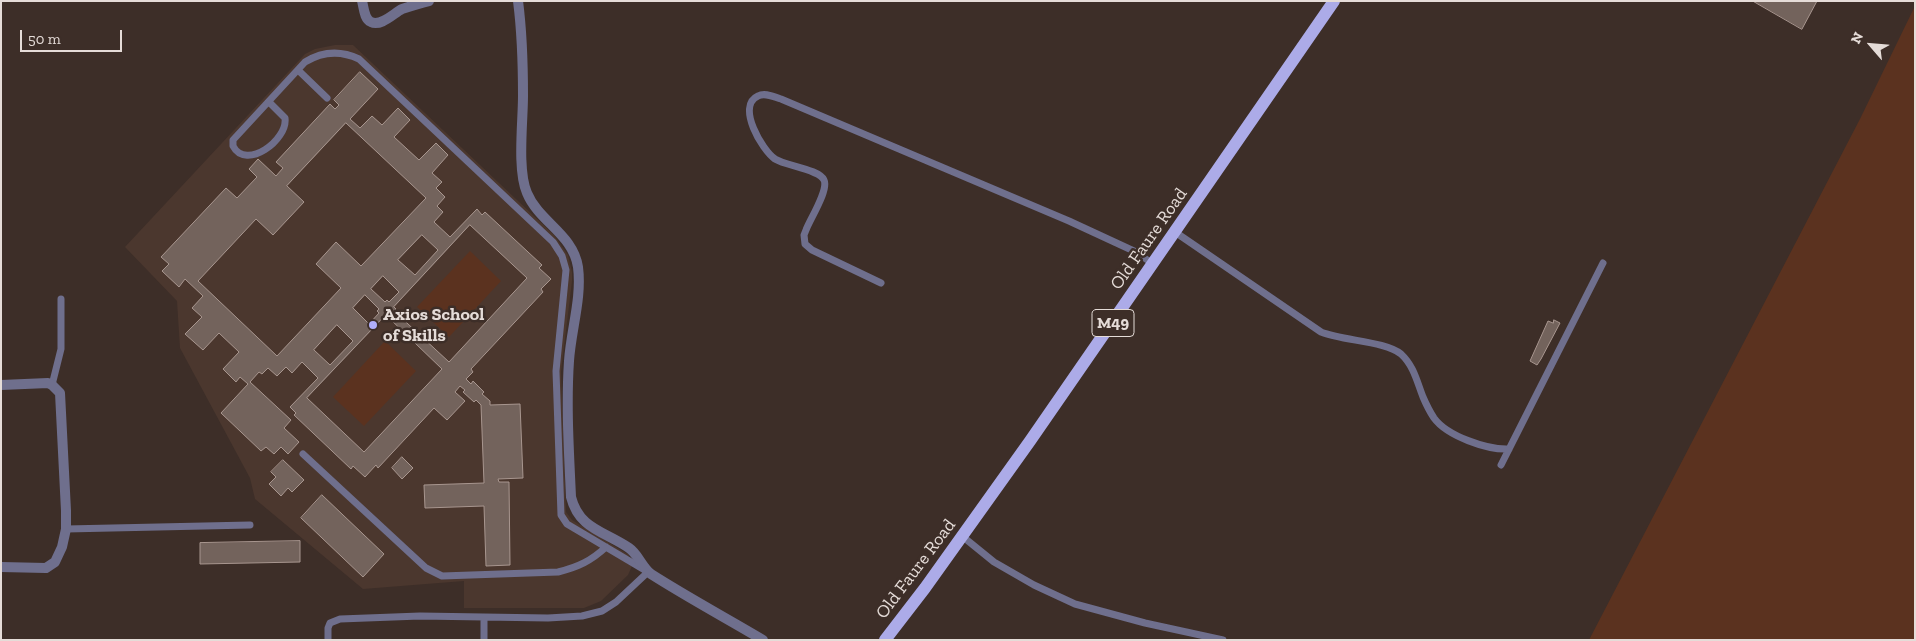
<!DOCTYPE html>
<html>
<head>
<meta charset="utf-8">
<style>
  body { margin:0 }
  #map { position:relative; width:1916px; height:641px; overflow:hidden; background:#3d2e28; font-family:"Zilla Slab",serif }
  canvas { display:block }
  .frame { position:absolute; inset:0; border:2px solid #e5dcd8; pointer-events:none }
  .north { position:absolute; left:1846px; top:20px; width:50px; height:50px; -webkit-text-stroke:4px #3d2e28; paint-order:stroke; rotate:297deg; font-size:14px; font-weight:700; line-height:20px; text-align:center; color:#e5dcd8 }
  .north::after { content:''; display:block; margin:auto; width:18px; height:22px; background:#e5dcd8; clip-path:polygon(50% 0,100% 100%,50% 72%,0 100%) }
  .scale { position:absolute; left:20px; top:30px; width:102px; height:22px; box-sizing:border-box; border:2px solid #e5dcd8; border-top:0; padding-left:6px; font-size:15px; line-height:18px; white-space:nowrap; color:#e5dcd8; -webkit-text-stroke:4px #3d2e28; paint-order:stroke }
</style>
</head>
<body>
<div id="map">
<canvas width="1916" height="641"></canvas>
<div class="frame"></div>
<div class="north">N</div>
<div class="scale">50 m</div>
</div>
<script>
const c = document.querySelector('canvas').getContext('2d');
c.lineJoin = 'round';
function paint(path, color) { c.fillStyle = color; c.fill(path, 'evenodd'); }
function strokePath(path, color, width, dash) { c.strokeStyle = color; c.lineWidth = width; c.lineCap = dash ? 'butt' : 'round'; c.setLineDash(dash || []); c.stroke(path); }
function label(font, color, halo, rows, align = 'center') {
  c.font = font + ' "Zilla Slab",serif'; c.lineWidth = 5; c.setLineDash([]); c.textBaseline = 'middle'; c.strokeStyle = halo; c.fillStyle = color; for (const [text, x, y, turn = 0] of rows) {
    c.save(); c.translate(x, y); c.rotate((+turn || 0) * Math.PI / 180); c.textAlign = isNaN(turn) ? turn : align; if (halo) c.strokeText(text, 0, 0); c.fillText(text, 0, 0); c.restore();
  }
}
const built = new Path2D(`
  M335,45H353L554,235L568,255L572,272V281L561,372L566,512L572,520L629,555L625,562L632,566L628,575L601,601L584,608H464V581L363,589L255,499L250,478L180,348L177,301L125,247L305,54L315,49Z`);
const green = new Path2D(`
  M1915,6V640H1589L1860,119Z
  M470,251L501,281L449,337L417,307Z
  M385,341L416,371L364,426L333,397Z`);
const building = new Path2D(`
  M1753,1H1817L1802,29Z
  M360,72L378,89L350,119L360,128L372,116L382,125L398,108L410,120L394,137L419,160L436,143L448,155L432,173L442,182L436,188L445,197L437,206L443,212L434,222L450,237L477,209L482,215L485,212L542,265L539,268L551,279L541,289L543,292L471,369L473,372L466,379L471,384L473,381L484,392L482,394L490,401V405L520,404L523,478L498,479L499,482H509L510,565L486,566L484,506L425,508L424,485L484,483L481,405L476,400L474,402L463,392L465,390L460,386L455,392L465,401L447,420L434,408L378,468L376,465L365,477L353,466L351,469L294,415L296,413L290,407L318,378L302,362L292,373L286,367L277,376L268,368L262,374L259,372L250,382L291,420L284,428L299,442L288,454L281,447L274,454L266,447L261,451L221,413L248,384L240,377L236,382L223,369L239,352L219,333L203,350L185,334L202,317L192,308L203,296L185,279L179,287L162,271L169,264L161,257L226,188L237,198L257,177L249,169L258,159L276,176L283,168L276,162L330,104L335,109L339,105L334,100ZM346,123L426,198L361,266L336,242L316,264L341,288L277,356L198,281L256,219L273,235L304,202L287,186ZM470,225L527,278L449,362L394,311L396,309L394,307ZM422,235L438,250L415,275L398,260ZM383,276L399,292L389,302L387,300L385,302L371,289ZM365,295L379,309L377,311L379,313L369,324L353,308ZM384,317L386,319L388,317L442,369L364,452L307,398ZM337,325L353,341L330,365L314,350Z
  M1554,320L1560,323L1541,359L1537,365L1530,361L1548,321L1553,323Z
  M402,457L413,468L402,479L392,468Z
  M283,460L304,480L292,492L288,488L281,496L269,484L276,477L271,472Z
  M322,495L384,554L363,577L301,518Z
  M300,541V562L200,564V543Z`);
const service = new Path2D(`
  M298,70L327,98
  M269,102L285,118C288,140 246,171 233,146V140L305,62C323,51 340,50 359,59L553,242L562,256L566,270L556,371L561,515L567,524L648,572L616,602L602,611L582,616L548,618L420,616L340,619L330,623L328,628V640
  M1175,232L1321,332C1343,341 1385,341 1401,354C1414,366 1417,382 1423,397C1426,404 1430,412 1434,418C1447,436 1487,450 1509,449
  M881,283L812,250L805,244L804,235L806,230C810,219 829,190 824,180C819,169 786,166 775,159C762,150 736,106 758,96C765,92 774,97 781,99L1069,221L1136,252L1153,264
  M52,385L61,349V299
  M303,454L426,568L442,576L558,572C578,567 591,561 606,547
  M1501,465L1603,263
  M66,529L250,525
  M962,536L994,562L1034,585L1075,604L1145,623L1223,640
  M484,640V617`);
const minor = new Path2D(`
  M362,1C364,8 364,19 371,22C381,27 394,13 402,9C411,6 420,3 429,1
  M518,1C522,32 523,65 523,96C523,122 517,170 527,193C539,222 573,234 578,267C582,298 571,330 569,361C566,406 569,452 571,497C579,529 604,531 629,548C638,554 642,567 651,574C687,597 726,618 763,640
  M1,385L48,383L52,385L60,393L66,511V529L62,547L55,562L46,568L1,567`);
const primary = new Path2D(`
  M885,640L925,588L1030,441L1334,1`);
const markers = [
  [373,325,5,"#b0aefa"]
];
const shields = [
  [1113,323,42]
];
const shieldNames = [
  ["M49",1113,323]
];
const streetNames = [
  ["Old Faure Road",1149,239,-55],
  ["Old Faure Road",916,569,-53]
];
const poiNames = [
  ["Axios School",383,315],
  ["of Skills",383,336]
];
paint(built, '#4b372e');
paint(green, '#5b321f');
paint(building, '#73635c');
strokePath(building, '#a8968f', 1);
strokePath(service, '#6f6f8d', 7);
strokePath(minor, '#6f6f8d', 10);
strokePath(primary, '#acabe8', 12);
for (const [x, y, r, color] of markers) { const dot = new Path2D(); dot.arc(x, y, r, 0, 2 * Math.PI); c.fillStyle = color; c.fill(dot); strokePath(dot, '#3d2e28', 2); }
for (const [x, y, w] of shields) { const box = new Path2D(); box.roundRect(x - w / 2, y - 13.5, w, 27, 4); c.fillStyle = '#3d2e28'; c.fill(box); strokePath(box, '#e5dcd8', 1); }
label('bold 16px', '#e5dcd8', null, shieldNames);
label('18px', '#e5dcd8', '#3d2e28', streetNames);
label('bold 18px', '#e5dcd8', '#3d2e28', poiNames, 'left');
</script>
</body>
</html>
